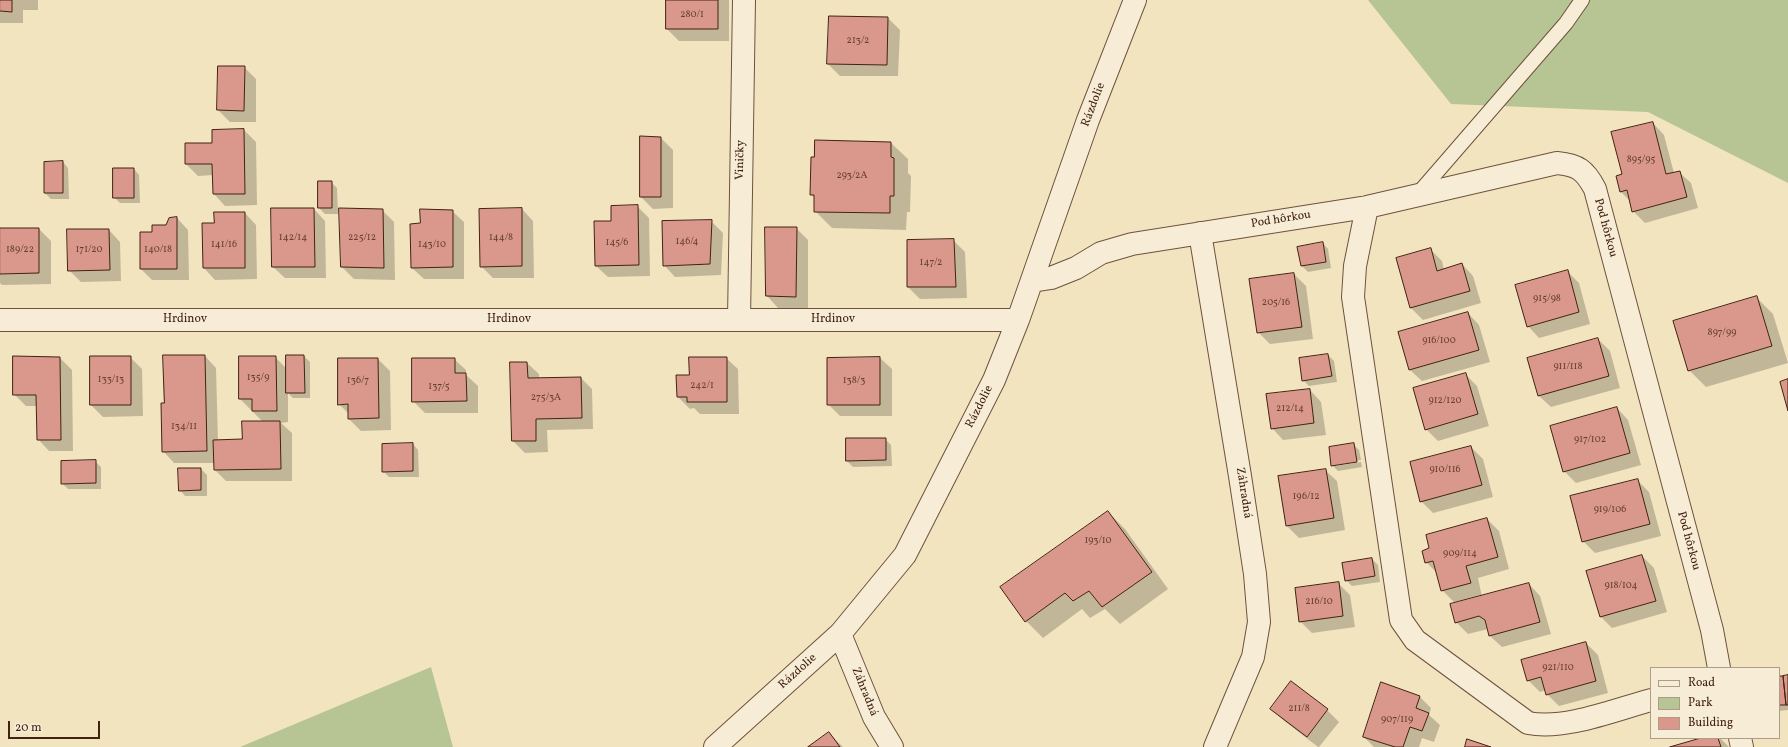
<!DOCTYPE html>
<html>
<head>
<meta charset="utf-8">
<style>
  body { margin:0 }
  #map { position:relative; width:1788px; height:747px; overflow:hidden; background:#f3e4c0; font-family:Vollkorn,serif }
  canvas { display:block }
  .legend { position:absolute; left:1650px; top:667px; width:130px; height:72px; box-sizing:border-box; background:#f7edd6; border:1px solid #af9c88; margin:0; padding:5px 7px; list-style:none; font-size:12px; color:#422212 }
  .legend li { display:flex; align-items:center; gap:8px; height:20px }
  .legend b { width:20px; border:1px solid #af9c88 }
  .scale { position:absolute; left:8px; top:721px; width:92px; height:18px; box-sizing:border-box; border:2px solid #422212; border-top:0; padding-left:5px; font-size:12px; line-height:14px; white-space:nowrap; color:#422212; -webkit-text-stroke:3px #f7edd6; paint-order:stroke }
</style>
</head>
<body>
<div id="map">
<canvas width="1788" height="747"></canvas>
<ul class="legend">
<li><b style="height:5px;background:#f7edd6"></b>Road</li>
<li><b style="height:11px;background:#b7c595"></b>Park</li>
<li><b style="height:11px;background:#d9988b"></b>Building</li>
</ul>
<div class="scale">20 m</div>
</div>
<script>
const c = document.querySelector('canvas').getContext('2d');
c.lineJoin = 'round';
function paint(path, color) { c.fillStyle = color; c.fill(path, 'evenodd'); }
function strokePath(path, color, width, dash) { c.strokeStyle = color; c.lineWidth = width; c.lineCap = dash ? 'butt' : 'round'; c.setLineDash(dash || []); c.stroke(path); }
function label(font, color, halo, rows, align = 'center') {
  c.font = font + ' Vollkorn,serif'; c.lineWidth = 4; c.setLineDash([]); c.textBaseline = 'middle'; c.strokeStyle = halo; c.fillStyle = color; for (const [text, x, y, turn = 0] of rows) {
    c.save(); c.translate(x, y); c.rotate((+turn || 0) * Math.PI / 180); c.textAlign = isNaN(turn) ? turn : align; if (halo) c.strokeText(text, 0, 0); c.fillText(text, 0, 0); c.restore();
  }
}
const green = new Path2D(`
  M1368,0H1788V183L1648,112L1451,104Z
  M431,667L453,747H240Z`);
const shadow = new Path2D(`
  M0,0H38V10H23V23H0Z
  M667,0H729V41H679L667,29Z
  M830,17L888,18L900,30L898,76H840L828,64Z
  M244,67L256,79V122H230L218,110Z
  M1653,123L1664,135L1674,173L1679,172L1691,183L1698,208L1645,223L1633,211L1630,201L1621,192L1623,174Z
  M244,130L256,142L257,205L225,206L214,194L213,175L198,176L186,164L213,144Z
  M661,138L673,150V208L653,209L641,197Z
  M891,143L908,159V173L911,176L910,212H907L906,230L832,228L815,211V198L811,194Z
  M63,162L68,168L69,199H51L45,193Z
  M134,169L139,175L140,203H120L114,197Z
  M331,182L337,188L338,214H325L319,208Z
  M637,206L649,218L650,276L608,277L596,266L612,222Z
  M314,209L325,221L326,278H285L273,267Z
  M522,209L533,221L534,278H493L481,266Z
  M382,210L394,222L395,280L354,279L342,267Z
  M452,211L464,222V279H424L412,268L422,224Z
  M245,213L256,225L257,279L215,280L204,268L215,224Z
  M177,218L188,230L189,280H152L141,269L153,233Z
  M711,221L723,233L721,275L675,277L664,265Z
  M766,228H796L808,240V308H778L767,296Z
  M0,229H39L51,241V284L2,285L0,283Z
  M109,230L120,242L121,281L81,282L69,270Z
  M953,240L965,252L967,298L920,299L908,287V241Z
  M1323,243L1328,249L1331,268L1308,272L1302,266L1298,247Z
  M1430,249L1442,261L1444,270L1462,264L1473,276L1481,303L1423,320L1411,308L1397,259Z
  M1567,271L1579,283L1590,324L1539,338L1528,326Z
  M1294,274L1306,286L1313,339L1270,344L1258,332Z
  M1756,297L1773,314L1788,363L1706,387L1689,370Z
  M1468,313L1479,325L1490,362L1422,381L1410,370Z
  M1598,339L1610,351L1620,388L1551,407L1539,396Z
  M1328,355L1334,361L1337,382L1309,386L1303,380Z
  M205,356L216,368L218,441L243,440L263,422L240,399L275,357L287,369L304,356L310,362V398H293L288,393V422L281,423L292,433V481H226L215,470V463H174L163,451L165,404Z
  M14,357L60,358L72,370L73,451H49L38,439L37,406H26L14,394Z
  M130,357L142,369L143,416L103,417L91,405Z
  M726,358L738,369L739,414H700L694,408L690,409L678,397L690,375Z
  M880,358L892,369V416H840L828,404Z
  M339,359H378L390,371L391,430L361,431L349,419V414L339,404Z
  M454,359L466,370V375L478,386V413H425L413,401Z
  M527,363L539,374V378H581L592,389L593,429L547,430L548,452L525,453L513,441Z
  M1465,374L1477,386L1489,426L1438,441L1426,429Z
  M1310,390L1321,402L1326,435L1283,440L1272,428Z
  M1617,408L1628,420L1641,465L1576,483L1564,471Z
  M885,439L891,445L892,466L853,467L847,461Z
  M413,444L418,450L419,477H389L383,471Z
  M1354,445L1359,450L1361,460L1336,464V466L1361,462L1362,467L1338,471L1332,465Z
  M1471,447L1483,459L1493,497L1433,513L1421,501Z
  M95,461L101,467V489H68L62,483Z
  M201,469L207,475V496H185L180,490Z
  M1325,470L1337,481L1345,530L1299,538L1287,526Z
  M1637,480L1649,492L1661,536L1595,553L1583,541Z
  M1108,512L1125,529L1168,589L1120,624L1105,609L1090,618L1082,609L1043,638L1026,621Z
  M1487,519L1499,531L1509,569L1478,578L1482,597L1529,584L1540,596L1551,634L1502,647L1490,636L1488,629L1468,634L1456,622L1480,597V595L1454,602L1442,590L1438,574L1426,562Z
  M1642,556L1654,568L1667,612L1612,628L1600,616Z
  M1372,559L1378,565L1380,582L1352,586L1346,580Z
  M1338,583L1350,595L1355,627L1312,633L1300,621Z
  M1586,643L1598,655L1608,693L1559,706L1547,694L1546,690L1540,692L1528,680Z
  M1779,676H1788V710L1779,711Z
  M1420,697L1431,708L1429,715L1440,725L1434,742L1422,738L1419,747H1374L1364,737Z
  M1271,709L1327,710L1339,722L1319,747H1318L1283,720Z
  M829,733L843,747H809Z
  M1704,738H1720L1729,747H1674Z`);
const building = new Path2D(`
  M0,0H12V12L0,11Z
  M666,0H718V29H666Z
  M829,16L888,17L887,65L827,64Z
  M218,66H245L244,111L217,110Z
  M1653,122L1666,174L1680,171L1687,197L1632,212L1627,190L1620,192L1616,176L1622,174L1611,132Z
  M244,129L245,194H213L212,164H185V143H212V130Z
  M640,136L661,137V197H640Z
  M815,140L891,142V157L894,158V196H890V213L814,212V195H810L811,157H814Z
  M63,161V193H44V162Z
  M113,168H134V198H113Z
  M318,181H332V208H318Z
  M638,205L639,265L595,266L594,221H611V206Z
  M271,208H314L315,267H272Z
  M339,208L383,209L384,268L341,267Z
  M522,208V266L480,267L479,209Z
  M420,209L453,210V267L411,268L410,224L420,223Z
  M214,212H245V268H203L202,223H214Z
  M177,217V269H140V232H152V225H166L169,218Z
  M712,220L710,264L663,266L662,221Z
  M765,227H797L796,297L766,296Z
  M0,228H39V273L0,274Z
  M67,229H109L110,270L68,271Z
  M954,239L956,287H907V240Z
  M1323,242L1326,262L1301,266L1297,247Z
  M1431,248L1437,271L1462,263L1470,291L1410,308L1396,258Z
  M1568,270L1579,312L1527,327L1515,285Z
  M1294,273L1302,327L1257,333L1249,279Z
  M1757,296L1772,346L1688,371L1673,321Z
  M1468,312L1479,350L1409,370L1398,332Z
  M1598,338L1609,376L1538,396L1527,358Z
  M1328,354L1332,376L1302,381L1299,358Z
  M163,355H205L207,451L162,452L161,403H164Z
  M286,355H304L305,393H286Z
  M13,356L60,357L61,440H37L36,395H13Z
  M90,356H131V405H90Z
  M239,356H276L277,411H252V399H239Z
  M689,357H727V402H687V397H677L676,375H689Z
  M880,357V405H827V358Z
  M338,358H378L379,418L348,419V404L338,405Z
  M412,358H455V373H466L467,401L412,402Z
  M510,362H527L528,378L581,377L582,418L536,419V441H512Z
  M1466,373L1478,414L1425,430L1413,388Z
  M1788,379V411L1780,382Z
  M1310,389L1314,423L1271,429L1266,394Z
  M1617,407L1630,453L1563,472L1550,426Z
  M242,421H280L281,469L214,470L213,440L242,439Z
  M846,438H886V460L846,461Z
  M413,443V471L382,472V444Z
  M1354,443L1357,462L1331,466L1329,447Z
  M1471,446L1482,485L1420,502L1410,462Z
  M96,460V483L61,484V461Z
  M178,468H201V490L179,491Z
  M1326,469L1334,518L1286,526L1278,476Z
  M1638,479L1650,524L1582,542L1570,496Z
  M1108,511L1152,572L1102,607L1089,591L1073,601L1065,593L1025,622L1000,587Z
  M1487,518L1498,557L1466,566L1471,583L1441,591L1433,561L1425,563L1422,551L1429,548L1426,535Z
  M1642,555L1656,601L1600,617L1586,571Z
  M1372,558L1375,576L1345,581L1342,563Z
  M1339,582L1343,616L1299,622L1295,588Z
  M1529,583L1540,622L1489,636L1485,620L1479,616L1455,623L1450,604Z
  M1586,642L1596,681L1546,695L1541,677L1527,681L1521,660Z
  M1788,675V705H1786L1783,676Z
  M1779,676H1783L1786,705H1779Z
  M1291,681L1328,709L1307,737L1270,709Z
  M1381,682L1420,696L1416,708L1429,713L1422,731L1410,727L1403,747H1395L1363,737Z
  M829,732L840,747H808Z
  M1701,738H1718L1721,747H1670Z
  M1467,739L1491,747H1465Z`);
const lane = new Path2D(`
  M1417,195L1566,23L1582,0`);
const street = new Path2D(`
  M1367,207L1355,266L1353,297L1401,620L1415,640L1528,723C1566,730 1614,710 1651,700
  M1200,233L1240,476L1255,574L1259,622L1253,657L1215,747
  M1032,281L1051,278L1076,268L1101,253L1132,244L1367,207L1557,163C1578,165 1585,170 1595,189L1712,630L1719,668
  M0,320H1018
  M739,320L744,0
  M840,634L874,717L892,747
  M1740,738L1742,747
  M715,747L840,634L905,555L994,380L1018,320L1088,120L1135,0`);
const numberNames = [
  ["280/1",692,15],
  ["213/2",858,41],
  ["895/95",1641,160],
  ["293/2A",852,176],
  ["142/14",293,238],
  ["225/12",362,238],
  ["144/8",501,238],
  ["146/4",687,242],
  ["145/6",617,243],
  ["141/16",224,245],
  ["143/10",432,245],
  ["189/22",20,250],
  ["171/20",89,250],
  ["140/18",158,250],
  ["147/2",931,263],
  ["915/98",1547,299],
  ["205/16",1276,303],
  ["897/99",1722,333],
  ["916/100",1439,341],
  ["911/118",1568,367],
  ["135/9",258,378],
  ["133/13",111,380],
  ["136/7",358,381],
  ["138/3",854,381],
  ["242/1",702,386],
  ["137/5",439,387],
  ["275/3A",546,398],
  ["912/120",1445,401],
  ["212/14",1290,409],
  ["134/11",184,427],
  ["917/102",1590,440],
  ["910/116",1445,470],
  ["196/12",1306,497],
  ["919/106",1610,510],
  ["193/10",1098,541],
  ["909/114",1460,554],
  ["918/104",1621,586],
  ["216/10",1319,602],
  ["921/110",1558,668],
  ["211/8",1299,709],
  ["907/119",1397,720]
];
const streetNames = [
  ["Rázdolie",1094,105,-69],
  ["Viničky",741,160,-89],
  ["Pod hôrkou",1281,220,-9],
  ["Pod hôrkou",1605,228,75],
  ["Hrdinov",185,320],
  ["Hrdinov",509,320],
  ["Hrdinov",833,320],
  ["Rázdolie",980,407,-63],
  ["Záhradná",1243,493,81],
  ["Pod hôrkou",1688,541,75],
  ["Rázdolie",798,672,-42],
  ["Záhradná",864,692,68]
];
paint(green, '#b7c595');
paint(shadow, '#0003');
paint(building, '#d9988b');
strokePath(building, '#422212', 1);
strokePath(lane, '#6e523e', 16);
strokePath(street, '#6e523e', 24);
strokePath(lane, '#f7edd6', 14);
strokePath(street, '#f7edd6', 22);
label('10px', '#684030', null, numberNames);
label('12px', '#422212', '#f7edd6', streetNames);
</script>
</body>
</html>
